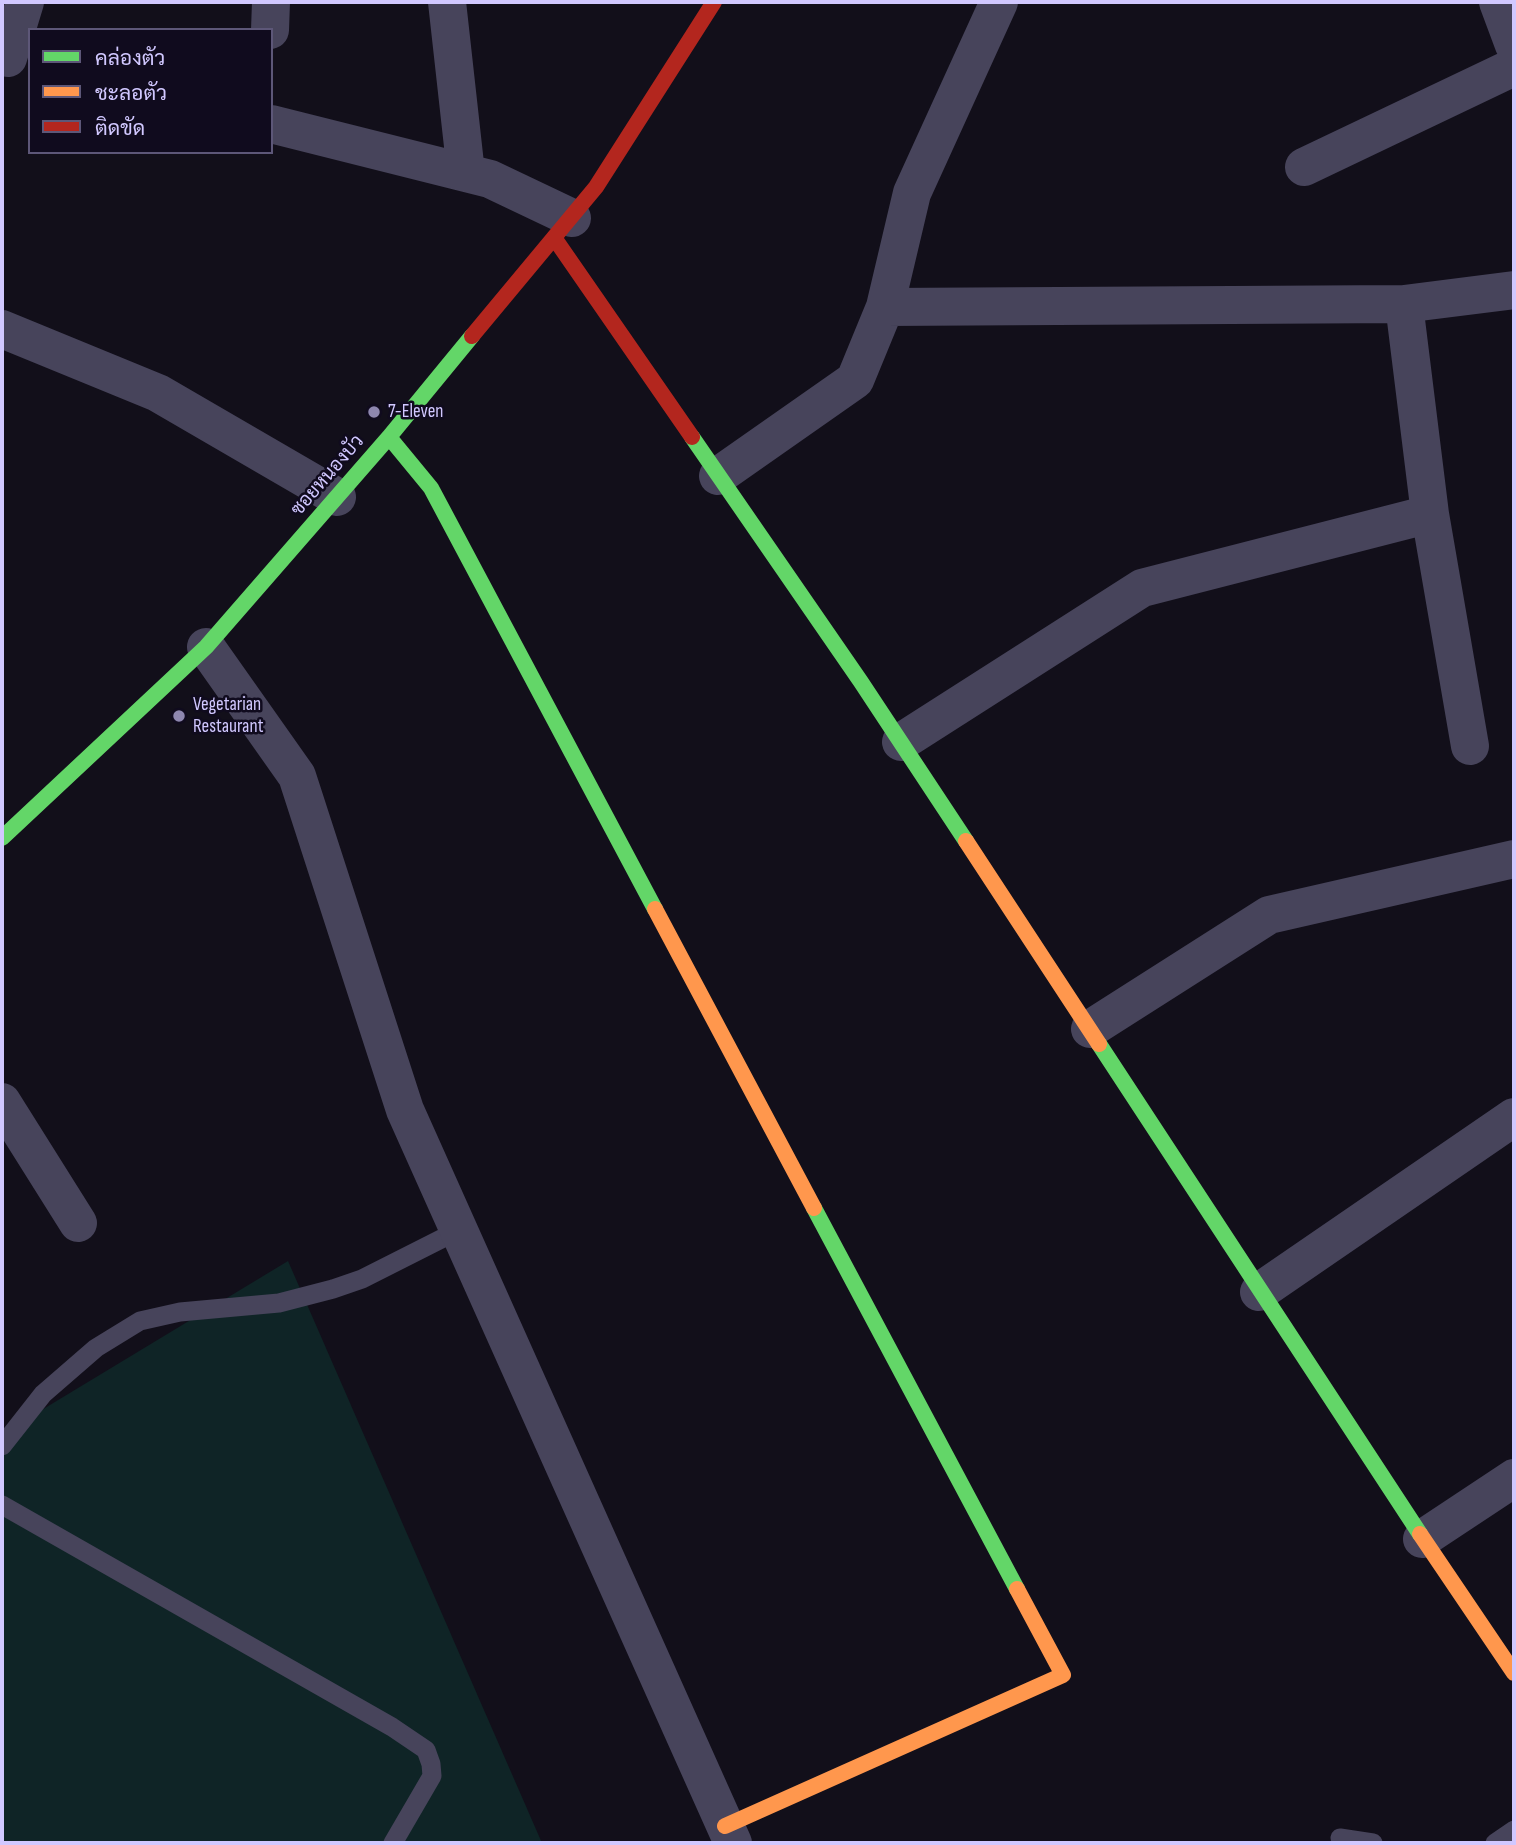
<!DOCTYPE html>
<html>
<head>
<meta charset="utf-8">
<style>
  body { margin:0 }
  #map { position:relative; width:1516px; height:1845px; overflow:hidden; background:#120f1a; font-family:"Sofia Sans Condensed",Sarabun,sans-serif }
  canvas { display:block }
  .frame { position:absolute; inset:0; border:4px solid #d1c8ff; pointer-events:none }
  .legend { position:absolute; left:28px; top:28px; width:245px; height:126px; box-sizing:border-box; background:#100b1e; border:2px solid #5d5778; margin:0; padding:9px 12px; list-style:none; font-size:21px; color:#d1c8ff }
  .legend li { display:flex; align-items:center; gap:14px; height:35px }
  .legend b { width:35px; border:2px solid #5d5778 }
</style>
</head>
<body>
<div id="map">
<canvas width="1516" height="1845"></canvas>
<div class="frame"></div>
<ul class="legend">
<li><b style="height:9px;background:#63d668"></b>คล่องตัว</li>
<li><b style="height:9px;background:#ff974d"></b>ชะลอตัว</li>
<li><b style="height:9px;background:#b3261e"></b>ติดขัด</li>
</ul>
</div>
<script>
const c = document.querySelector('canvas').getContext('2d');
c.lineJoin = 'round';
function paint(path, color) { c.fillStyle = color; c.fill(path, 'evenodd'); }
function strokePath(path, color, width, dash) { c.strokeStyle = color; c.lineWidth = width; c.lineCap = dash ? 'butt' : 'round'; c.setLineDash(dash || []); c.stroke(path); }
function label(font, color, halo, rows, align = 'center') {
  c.font = font + ' "Sofia Sans Condensed",Sarabun,sans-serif'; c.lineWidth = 5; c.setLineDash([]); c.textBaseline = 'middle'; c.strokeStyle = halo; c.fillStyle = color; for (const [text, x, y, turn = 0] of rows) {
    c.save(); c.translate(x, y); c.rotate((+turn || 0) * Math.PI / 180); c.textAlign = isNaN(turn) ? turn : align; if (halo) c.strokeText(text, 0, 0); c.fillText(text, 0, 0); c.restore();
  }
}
const green = new Path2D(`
  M288,1261L542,1843H2V1434Z`);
const lane = new Path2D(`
  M2,1446L43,1394L96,1348L140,1321L180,1312L279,1303L333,1289L362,1279L459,1230
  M2,1505L392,1727L426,1750L431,1764L432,1776L393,1843
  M1340,1838L1373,1843
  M1495,1843L1514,1830`);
const street = new Path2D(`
  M447,2L466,173
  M1498,2L1514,45
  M270,30L271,2
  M8,58L25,2
  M271,124L490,179L572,218
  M1304,167L1514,67
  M1404,304L1430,514L1470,746
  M885,307L1404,304L1514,290
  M2,329L158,393L337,497
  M718,476L855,380L885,307L912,193L999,2
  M206,647L297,776L405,1110L733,1843
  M901,742L1142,588L1430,514
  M1090,1029L1269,915L1514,859
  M2,1102L78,1223
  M1259,1292L1514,1117
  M1422,1539L1514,1478`);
const fast = new Path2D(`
  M389,437L431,488L655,909
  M692,437L861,682L966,841
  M2,838L206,647L389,437L472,336
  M1099,1044L1420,1534
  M814,1208L1017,1589`);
const slow = new Path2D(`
  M966,841L1099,1044
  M655,909L814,1208
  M1420,1534L1514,1673
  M725,1826L1063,1675L1017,1589`);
const jam = new Path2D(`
  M555,239L692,437
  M472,336L596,187L714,2`);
const markers = [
  [374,412,7,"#8e87af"],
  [179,716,7,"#8e87af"]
];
const poiNames = [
  ["7-Eleven",388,412],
  ["Vegetarian",193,705],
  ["Restaurant",193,727]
];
const streetNames = [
  ["ซอยหนองบัว",328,476,-49]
];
paint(green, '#0f2426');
strokePath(lane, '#47445b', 19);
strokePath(street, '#47445b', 38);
strokePath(fast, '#63d668', 16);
strokePath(slow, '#ff974d', 16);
strokePath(jam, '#b3261e', 16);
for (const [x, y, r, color] of markers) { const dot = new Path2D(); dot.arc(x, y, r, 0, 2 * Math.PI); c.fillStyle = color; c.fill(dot); strokePath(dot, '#100b1e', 2.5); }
label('19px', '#d1c8ff', '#100b1e', poiNames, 'left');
label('19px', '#d1c8ff', '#100b1e', streetNames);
</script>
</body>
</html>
